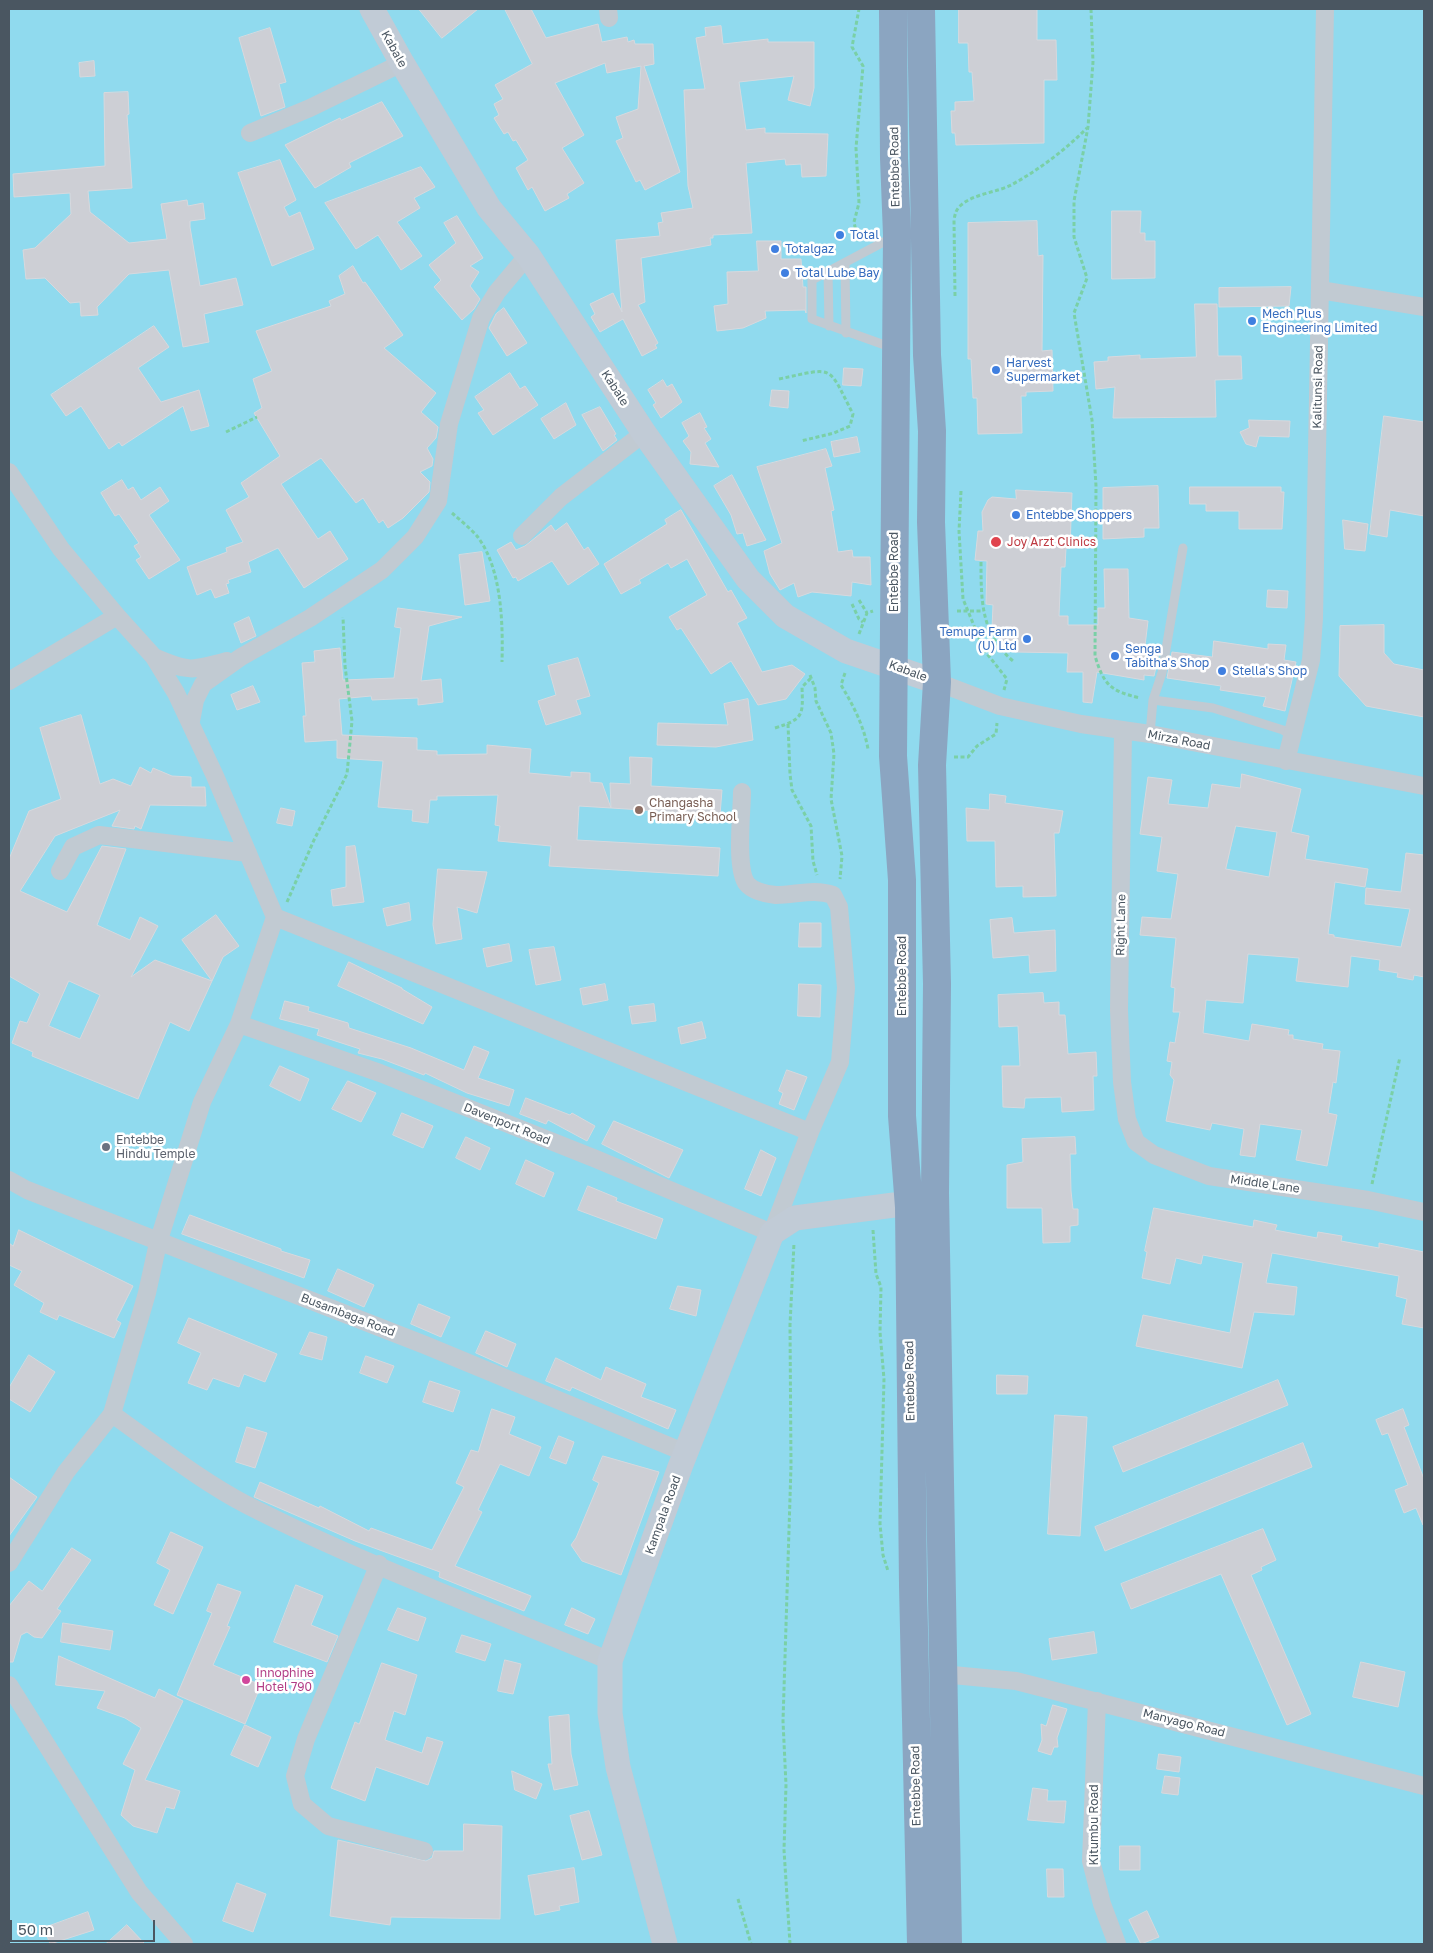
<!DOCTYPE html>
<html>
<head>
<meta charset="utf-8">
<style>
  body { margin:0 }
  #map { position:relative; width:1433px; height:1953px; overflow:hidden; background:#f5f3f3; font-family:"Golos Text",sans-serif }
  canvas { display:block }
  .frame { position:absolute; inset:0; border:10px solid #4a5661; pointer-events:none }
  .scale { position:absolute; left:10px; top:1920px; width:145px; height:22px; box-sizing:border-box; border:2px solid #4a5661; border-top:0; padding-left:6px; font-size:15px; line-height:18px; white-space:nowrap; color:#4a5661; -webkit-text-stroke:4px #fff; paint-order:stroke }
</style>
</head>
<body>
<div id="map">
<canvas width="1433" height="1953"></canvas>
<div class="frame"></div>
<div class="scale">50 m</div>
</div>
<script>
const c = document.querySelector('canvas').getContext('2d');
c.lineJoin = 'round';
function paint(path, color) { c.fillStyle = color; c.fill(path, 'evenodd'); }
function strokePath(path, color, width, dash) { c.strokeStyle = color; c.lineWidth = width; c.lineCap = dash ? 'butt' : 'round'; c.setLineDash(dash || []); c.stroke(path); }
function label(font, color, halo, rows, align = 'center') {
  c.font = font + ' "Golos Text",sans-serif'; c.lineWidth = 5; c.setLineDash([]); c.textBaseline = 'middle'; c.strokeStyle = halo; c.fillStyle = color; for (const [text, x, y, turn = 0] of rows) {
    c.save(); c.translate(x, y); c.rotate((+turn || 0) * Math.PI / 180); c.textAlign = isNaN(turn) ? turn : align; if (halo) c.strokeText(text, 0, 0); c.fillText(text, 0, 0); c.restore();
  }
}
const water = new Path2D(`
  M9,9H1424V1944H9Z`);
const building = new Path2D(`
  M419,9H478L442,38Z
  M505,9H531L546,38L598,24L602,42L627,37L628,42L634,40L635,44H653L654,64L644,66L680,172L645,190L640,180L636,182L616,141L623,138L616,117L638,109L641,66L607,73L605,63L555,83L584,135L562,148L584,183L567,194L569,198L545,211L532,187L528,190L516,168L528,160L516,140L513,141L508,132L504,134L494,118L499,115L494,104L503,99L495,85L532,64Z
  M959,9H1037V40H1056L1057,80H1044V143L956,145L955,133H952L951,111H955V102L974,101L972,72H969L968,43H959Z
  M721,26L723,44L768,39V42H814V88L810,106L788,100L794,76L739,82L746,130L765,128V133L828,134L826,176L802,177L801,164L786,165L785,159L746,163L752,233L713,235V238H710L711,245L641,258L645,302L638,305L658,343L655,345L657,348L642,356L623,319L600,332L591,317L595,314L590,304L613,293L622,312L616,240L660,236L658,223L663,222L661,213L693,208L688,186L684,90L705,89L696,38L706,36L705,28Z
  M270,28L286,82L279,84L285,107L261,116L239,38Z
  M94,61L95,76L80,77L79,63Z
  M128,92L129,114L127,115L132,188L88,191L90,212L129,243L167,239L161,204L187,200L188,206L203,203L205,219L190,221V227L200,286L236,278L243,305L204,314L209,342L183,347L169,270L129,274L97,307L98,315L81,316L80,302L70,303L45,278L26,279L23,250L35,248L71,214L70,193L14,197L13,174L105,166L104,93Z
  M382,102L403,136L349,163L351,167L315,188L285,145L340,118L341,120Z
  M280,160L296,200L284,207L289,217L300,212L314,249L272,266L238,173Z
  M421,167L435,187L414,198L420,208L397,222L422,256L401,270L378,235L356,249L325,203Z
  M1112,211H1141L1140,233H1145V241H1155V278L1112,279Z
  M457,216L483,258L470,266L479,272L470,286L480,299L474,309L462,320L434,287L441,280L429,265L456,243L444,223Z
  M1037,221L1038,256L1043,255L1042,351L1052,350L1053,391L1026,392V396H1021L1022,433L978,434L977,398H973L971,359H968V223Z
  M757,241H781V259H801L803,287H806V313L805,310L765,311L766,318L743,328L717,331L714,306L728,304L727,272L758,271Z
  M353,266L363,283L365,282L403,335L384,348L436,393L421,412L438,427L436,438L427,448L433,459L432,466L420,472L430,482L429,492L403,518L388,528L383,520L379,523L363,498L356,503L321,458L281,484L318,539L330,531L348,559L304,588L278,548L248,562L251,572L228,580L229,583L226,584L229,593L215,598L211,589L197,595L187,567L227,552L226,548L243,542L226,510L249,497L241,483L280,456L254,413L262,408L253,379L272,371L256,331L331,306L329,301L345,294L339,276Z
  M1291,287L1289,306L1219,307V288Z
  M1195,304H1217L1218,356H1241L1242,379L1215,380L1216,417L1113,418L1115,387L1096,389L1094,362L1108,361V357L1140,355V359L1196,357Z
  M504,308L527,343L507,356L489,328L496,314Z
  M154,326L169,347L138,368L161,402L199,390L209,426L191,431L183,406L122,446L119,442L109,449L81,406L66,416L51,395Z
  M844,368L863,369L861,386L843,385Z
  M510,373L520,389L525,386L538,405L493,435L478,413L484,410L475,397Z
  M663,380L667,387L672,384L682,402L661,418L653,405L656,403L648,390Z
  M772,390L789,391L788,408L770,406Z
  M566,403L576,425L554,439L541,419Z
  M600,407L616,434L614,435L617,440L603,451L582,415Z
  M700,413L707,427L704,428L711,439L705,443L719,467L690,464L691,452L683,441L689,436L682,423Z
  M1384,416L1424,422V516L1390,510L1387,537L1370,534Z
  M1249,420L1290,421L1289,437L1259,436L1256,447L1246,444L1240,432L1249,428Z
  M857,437L860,452L834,457L831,442Z
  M826,449L832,466L825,468L834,510L831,511L838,552L852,550L853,557H870L871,585L852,582L851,596L812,592L798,597L794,583L780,590L770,574L764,551L782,543L757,467Z
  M732,475L766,540L747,546L743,533L737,534L731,515L714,486Z
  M122,480L128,490L133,487L141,500L160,487L169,501L149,515L180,560L149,579L136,560L141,557L134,546L139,543L119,514L115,516L101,493Z
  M1158,486L1159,528H1144V537L1103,539V488Z
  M1190,487H1281V492H1284L1282,529H1239V511H1206V504H1190Z
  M1016,490L1072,493L1070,548H1066L1065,567H1061L1059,616H1068V625H1098V608H1105L1104,569H1128L1129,618L1148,621L1145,646L1160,650L1154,676L1144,675V680L1097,672L1092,703L1083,702V672H1067L1068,653L1015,652V648H1003V642H1000V636H995V628H992L993,605L986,604L987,561L975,560L978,531H983L982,512L988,500L992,497L1016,499Z
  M681,510L728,592L731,590L747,618L737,623L762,672L792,665L805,674L786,699L758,705L731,661L711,674L681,628L677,630L669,617L707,595L687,559L671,568L668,563L639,580L641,583L621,594L604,564L667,524L665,520Z
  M1343,520L1368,524L1365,551L1345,549Z
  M567,523L584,550L588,547L599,564L568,585L552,561L518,581L516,577L513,578L497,550L511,542L516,550L525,546L551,525L555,531Z
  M482,552L490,601L465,605L459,555Z
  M1268,590L1288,591L1287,608L1267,607Z
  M398,608L462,617L429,626L421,681L441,679L443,702L418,705V698L372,700L371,696L339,699L342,735L417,738V750L437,751V755L487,754V745L531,749L529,773L571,777V772L590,773V782L602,783L611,808L579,806L577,840L720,848L718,876L549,866L551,846L498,841L500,826L495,825L498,795L437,796V800H430L428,823L412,821L413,810L378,807L383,761L337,758V740L305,742L303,716H306L302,663L315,662L314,651L340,648L343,680L394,678L401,628L395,627Z
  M249,617L256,636L241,643L234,624Z
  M1384,625V653L1394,664L1424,670V717L1366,706L1339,676L1340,626Z
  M1214,641L1268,649V644L1286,645L1284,660L1296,662L1285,711L1263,706L1266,697L1220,690L1221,686L1167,678L1172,652L1212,657Z
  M578,658L590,696L576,700L581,714L546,725L538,701L556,695L548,666Z
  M253,686L260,702L237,710L231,695Z
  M748,699L753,740L716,747L657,745L658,723L728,725L724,704Z
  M81,715L100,784L113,779L131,786L140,767L151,773L153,768L172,776L191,777V787H205L206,806L150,805L141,829L135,826L134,829L112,826L120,810L55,836L20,891L67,912L102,846L126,849L97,925L130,940L140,917L158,926L131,977L155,960L212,981L189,1031L170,1022L138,1099L32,1056L33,1052L12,1043L20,1021L27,1023L40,994L9,976V859L29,811L61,799L40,728ZM69,981L100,995L80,1039L49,1026Z
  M630,757L652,758L651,786L722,790L720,815L611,808L610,783L630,784Z
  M1242,774L1301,789L1291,832L1309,836L1305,859L1368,869L1365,887L1335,882L1328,934L1334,935V937L1401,947L1410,909L1365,904L1366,888L1401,892L1406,853L1424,855V977L1414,975L1413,980L1397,977L1398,973L1379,970L1380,960L1351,956L1348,987L1296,981L1299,958L1248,954L1243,1003L1206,1000L1203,1033L1249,1041L1252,1024L1289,1030L1288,1035H1293V1039L1323,1044L1322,1049L1340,1051L1336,1083L1333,1082L1328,1113L1337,1115L1327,1166L1296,1160L1302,1130L1260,1124L1255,1157L1240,1155L1244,1129L1212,1123L1210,1130L1166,1121L1174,1080L1170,1075L1172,1062L1167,1061L1170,1042L1175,1043L1180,1012H1173L1175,988L1171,987L1176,938L1140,935L1142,917L1171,919L1178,874L1157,871L1162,837L1140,834L1148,777L1172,780L1168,804L1208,808L1212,784L1240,788ZM1236,826L1277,832L1269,877L1226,869Z
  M990,794L1006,796L1005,803L1063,811L1059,833H1054L1056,896L1023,897V886L996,887L995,841H967L966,808L989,810Z
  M281,808L295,811L292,826L277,823Z
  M355,846L364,902L333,906L331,890L346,887V847Z
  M438,869L487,872L477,913L457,907L462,939L436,944L433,925Z
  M409,903L411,920L387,926L383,909Z
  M216,915L239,946L223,957L212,981L182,940Z
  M1012,918L1014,933L1055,930L1056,971L1030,973L1029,955L993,958L990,920Z
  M800,923H821V947H799Z
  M509,944L512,961L487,967L483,949Z
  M554,947L561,980L536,985L529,950Z
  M349,962L402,988V989L432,1007L423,1024L338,986Z
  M605,984L608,1000L583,1005L580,989Z
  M799,984L821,985L820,1017L798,1016Z
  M1043,993L1044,1003L1059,1002V1015H1065L1068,1054L1096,1052L1097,1076H1093L1094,1110L1062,1112L1061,1097L1025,1098L1024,1108L1003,1107L1002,1066H1020L1018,1026L999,1027L998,995Z
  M285,1001L309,1007L308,1011L348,1023L349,1028L411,1048L464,1070L474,1046L489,1052L478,1078L514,1090L509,1106L467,1093L425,1073L424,1075L382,1059L358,1053L360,1049L317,1035L319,1029L280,1019Z
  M654,1004L656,1021L632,1024L629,1007Z
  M702,1022L706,1038L681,1044L678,1028Z
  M280,1066L309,1079L300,1101L270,1086Z
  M787,1070L807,1077L794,1110L779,1104L783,1093L779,1091Z
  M348,1081L376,1093L361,1122L332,1109Z
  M526,1098L570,1115L572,1113L595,1126L587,1141L548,1120L546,1124L520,1114Z
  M402,1113L433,1126L423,1148L393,1135Z
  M614,1121L683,1150L669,1178L602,1144Z
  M466,1137L490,1148L480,1170L456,1158Z
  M1075,1137L1076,1154H1070L1071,1191L1073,1209H1078V1225L1070,1226V1242L1043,1243L1042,1208H1007V1165L1023,1162L1022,1139Z
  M761,1150L776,1158L761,1196L745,1189Z
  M526,1160L554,1173L544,1197L516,1184Z
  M588,1186L617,1198L616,1201L663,1219L656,1239L578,1210Z
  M1154,1208L1253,1227L1254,1220L1277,1225L1275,1230L1317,1238L1318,1232L1342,1236L1341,1241L1379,1248V1243L1424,1252V1328L1402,1324L1407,1299L1396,1296L1399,1276L1272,1253L1266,1283L1297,1287L1294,1315L1254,1312L1242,1368L1136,1346L1143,1315L1230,1333L1243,1263L1203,1255L1201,1264L1176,1258L1170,1284L1142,1278L1147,1252L1145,1251Z
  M190,1215L281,1249V1251L310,1260L304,1278L182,1234Z
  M19,1230L133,1286L116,1320L121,1323L114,1338L59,1315L57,1320L40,1312L44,1303L14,1285L22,1271L9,1265V1243L13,1246Z
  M338,1269L374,1285L364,1307L328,1291Z
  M678,1286L701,1290L696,1316L670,1309Z
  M419,1304L450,1317L441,1337L411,1324Z
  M189,1318L277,1354L265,1382L244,1374L239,1387L213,1378L207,1390L188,1383L201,1353L178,1343Z
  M486,1331L516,1344L507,1367L476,1353Z
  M310,1332L327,1337L322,1360L300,1354Z
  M29,1355L55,1372L30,1412L9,1399V1388Z
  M366,1356L394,1366L387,1383L360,1373Z
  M556,1358L601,1380L606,1367L646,1384L641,1397L676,1410L668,1429L572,1387L570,1391L546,1381Z
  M997,1375L1028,1376L1027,1394H997Z
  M1278,1380L1288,1405L1123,1472L1113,1447Z
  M430,1381L460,1391L453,1412L423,1402Z
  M492,1409L515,1417L509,1434L541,1447L529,1476L500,1464L478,1510L482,1512L455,1566L531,1596L524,1611L439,1577L440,1572L355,1541L254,1497L260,1482L319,1508L320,1506L369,1531L371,1528L432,1550L464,1487L456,1483L471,1450L478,1452Z
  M1403,1409L1409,1425L1404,1427L1424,1479L1423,1525L1416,1508L1404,1513L1395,1490L1408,1485L1388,1433L1382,1435L1376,1420Z
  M1055,1415L1087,1417L1080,1536L1048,1534Z
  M247,1427L267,1433L255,1468L236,1462Z
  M559,1436L574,1442L566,1464L550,1458Z
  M1303,1443L1312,1467L1105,1551L1095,1527Z
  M603,1456L659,1472L621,1575L582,1561L571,1545L576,1538L599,1483L593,1480Z
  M9,1477L37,1497L9,1536Z
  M1263,1529L1276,1560L1261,1567L1262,1570L1251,1575L1311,1714L1287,1725L1221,1574L1131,1609L1121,1584Z
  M171,1532L203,1547L173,1614L154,1605L170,1570L157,1563Z
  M72,1548L91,1560L57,1609L61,1611L42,1638L34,1637L27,1632L21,1635L13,1662H9V1606L29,1581L42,1591Z
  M218,1584L241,1592L227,1626L230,1627L213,1665L261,1685L245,1724L177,1695L212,1613L207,1611Z
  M296,1585L323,1596L311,1625L338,1636L327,1662L274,1642Z
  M398,1608L426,1618L418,1641L388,1630Z
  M572,1608L595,1619L588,1634L565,1625Z
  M63,1623L113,1631L110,1650L61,1642Z
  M1094,1632L1097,1653L1052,1660L1049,1639Z
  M462,1635L491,1644L485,1661L456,1652Z
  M59,1656L155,1698L159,1689L183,1701L145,1780L180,1791L174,1809L166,1807L157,1833L133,1826L121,1815L135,1770L123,1764L141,1728L125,1718L97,1708L105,1691L56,1685Z
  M505,1660L521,1664L513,1694L498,1691Z
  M1361,1662L1405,1672L1398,1707L1353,1697Z
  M382,1663L417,1675L405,1715L394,1711L385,1740L422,1753L427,1737L443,1742L428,1785L376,1767L365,1801L331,1788L355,1722L359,1724Z
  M1053,1705L1067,1709L1057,1738L1058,1747H1054L1051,1755L1038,1751L1042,1740L1041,1724L1046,1726Z
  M569,1715L571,1754L578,1785L554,1790L548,1764H552L549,1717Z
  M245,1725L271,1737L258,1767L231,1755Z
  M1159,1754L1181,1757L1179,1772L1157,1769Z
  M512,1771L542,1784L536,1799L515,1790Z
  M1165,1776L1180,1778L1178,1795L1162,1793Z
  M1033,1788L1048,1790L1047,1801H1066L1064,1823L1028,1820Z
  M589,1811L602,1855L582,1860L570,1816Z
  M464,1824L502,1826L500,1919L391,1917L390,1925L330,1916L338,1840L426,1861L432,1858L434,1851H463Z
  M1120,1846H1140V1870H1120Z
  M574,1868L579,1902L559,1906L560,1910L535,1915L528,1876Z
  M1047,1869H1063L1064,1897H1048Z
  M237,1883L266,1894L253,1932L223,1921Z
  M1147,1911L1159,1937L1141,1944L1129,1920Z
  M88,1912L94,1930L50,1944L44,1928Z
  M127,1925L145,1944H106Z`);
const path = new Path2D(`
  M1091,9L1093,62L1088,127L1074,201V237L1087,278L1074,313L1092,420L1096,486L1095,656C1104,685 1110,691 1140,698
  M858,241L854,222L859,203L856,148L863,66L852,47L859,9
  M955,296L954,220C955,214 956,210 960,206C974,193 997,193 1013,184C1040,169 1065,150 1087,128
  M779,379C836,367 827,364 853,414L850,426L834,433L801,441
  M226,432L257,417
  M961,491L959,531L963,599L984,650L1007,679L1004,690
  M452,513C460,520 470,528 477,536C502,568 503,624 502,662
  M981,562C981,601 981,634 1013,661
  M859,600L867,613
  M852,604L859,619L863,622
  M957,611H983
  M859,634L867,613L873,611
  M845,673L841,685C853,705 864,726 868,749
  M810,675L815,688L816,701L831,733L834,754L831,799L842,856L840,879
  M788,724L790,774L792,790L811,826L813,861L817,875
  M775,728C804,719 803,715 802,687L811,678
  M954,757H968L977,746L996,734L997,723
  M287,902L314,840L347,774L352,721L345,666L343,617
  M1372,1184L1400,1057
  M873,1230L876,1274L881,1287L880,1332L884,1379L880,1524L883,1555L888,1571
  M738,1899L751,1944
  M790,1944L784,1850L786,1785L783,1721L791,1466L790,1325L794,1243`);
const lane = new Path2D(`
  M845,263L846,333
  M828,271L829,326
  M893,348L812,319V280L893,237
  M1153,700L1213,708L1283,730L1293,737
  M1150,734L1153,700L1162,673L1183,548`);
const street = new Path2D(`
  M608,9L609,18
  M250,133L310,108L402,63
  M1320,290L1424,307
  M9,472L61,549L117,616L154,657L176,693L215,776L275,917L810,1132L772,1233L596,1159L380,1073L239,1024
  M522,536L561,497L644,433
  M154,657C188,672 192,671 227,661
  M9,681L117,616
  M937,682L1000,706L1081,724L1150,734L1424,786
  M191,721L195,700L203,684L241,657L310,618L382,570L415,537L438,501L449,424L481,318L497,292L528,255
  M1123,731L1119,1010L1122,1082L1127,1119L1136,1142L1154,1155L1209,1176L1368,1200L1424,1212
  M1286,761L1311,660L1314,618L1325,9
  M742,792C742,812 735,869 747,884C753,891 767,894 776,895C796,895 814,888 833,895L839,907L846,988L840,1062L810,1132
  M60,871L73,847L99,835L248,853
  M9,1180L27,1190L425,1345L686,1453
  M112,1414C156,1445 199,1480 247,1505C364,1565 489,1610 610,1661
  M9,1563L66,1472L112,1414L147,1293L158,1243L202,1102L239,1024L275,917
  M379,1564L306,1739L295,1776L302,1804L328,1826L424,1851
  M942,1674L1016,1681L1424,1786
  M9,1685L139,1892L184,1944
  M1097,1701L1091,1861L1102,1904L1117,1944`);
const secondary = new Path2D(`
  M372,9L402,63L489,208L528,255L644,433L748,579L785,616L846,651L937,682
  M665,1944L618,1767L610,1713V1661L680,1467L772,1233L795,1218L894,1205L909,1207`);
const highway = new Path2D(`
  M893,9L894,158L897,235L893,756L902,880V1116L909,1207L913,1585L921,1944
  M921,9L927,355L932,431L931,522L937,682L932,765L937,984L935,1193L948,1944`);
const markers = [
  [840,235,5,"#3f7fe0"],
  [775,249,5,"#3f7fe0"],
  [785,273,5,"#3f7fe0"],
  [1252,321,5,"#3f7fe0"],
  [996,370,5,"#3f7fe0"],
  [1016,515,5,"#3f7fe0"],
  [996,542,6,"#e0444e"],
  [1027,639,5,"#3f7fe0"],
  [1115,656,5,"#3f7fe0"],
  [1222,671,5,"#3f7fe0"],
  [639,810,5,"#8d6e63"],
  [106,1147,5,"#6b7280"],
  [246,1680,5,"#d1479c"]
];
const streetNames = [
  ["Kabale",394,49,61],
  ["Entebbe Road",895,167,-91],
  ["Kalitunsi Road",1318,387,-89],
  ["Kabale",615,388,57],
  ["Entebbe Road",894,572,-90],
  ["Kabale",908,671,20],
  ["Mirza Road",1179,740,11],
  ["Right Lane",1121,925,-89],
  ["Entebbe Road",902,976,-90],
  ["Davenport Road",507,1124,22],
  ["Middle Lane",1265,1184,8],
  ["Busambaga Road",348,1315,21],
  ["Entebbe Road",910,1381,-91],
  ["Kampala Road",663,1515,-70],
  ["Manyago Road",1184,1723,14],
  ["Entebbe Road",916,1786,-91],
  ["Kitumbu Road",1094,1825,-90]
];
const shopNames = [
  ["Total",850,235],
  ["Totalgaz",785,249],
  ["Total Lube Bay",795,273],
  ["Mech Plus",1262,314],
  ["Engineering Limited",1262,328],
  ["Harvest",1006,363],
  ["Supermarket",1006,377],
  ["Entebbe Shoppers",1026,515],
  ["Temupe Farm",1017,632,"right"],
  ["(U) Ltd",1017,646,"right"],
  ["Senga",1125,649],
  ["Tabitha's Shop",1125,663],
  ["Stella's Shop",1232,671]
];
const healthNames = [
  ["Joy Arzt Clinics",1007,542]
];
const educationNames = [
  ["Changasha",649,803],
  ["Primary School",649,817]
];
const worshipNames = [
  ["Entebbe",116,1140],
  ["Hindu Temple",116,1154]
];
const hotelNames = [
  ["Innophine",256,1673],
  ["Hotel 790",256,1687]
];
paint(water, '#90daee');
paint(building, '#cdcfd5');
strokePath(building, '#d7d9de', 1);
strokePath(path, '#7ad0a6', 3, [4, 2.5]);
strokePath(lane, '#c1cad2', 9);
strokePath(street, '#c1cad2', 18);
strokePath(secondary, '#c1cbd6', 25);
strokePath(highway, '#8ba5c1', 28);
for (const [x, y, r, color] of markers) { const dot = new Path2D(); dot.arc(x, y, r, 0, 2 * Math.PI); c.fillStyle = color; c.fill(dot); strokePath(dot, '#fff', 2); }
label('12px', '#4a5661', '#fff', streetNames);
label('12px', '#366cbe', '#fff', shopNames, 'left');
label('12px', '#be3a42', '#fff', healthNames, 'left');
label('12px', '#785e54', '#fff', educationNames, 'left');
label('12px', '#5b616d', '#fff', worshipNames, 'left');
label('12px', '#b23c85', '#fff', hotelNames, 'left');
</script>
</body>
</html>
